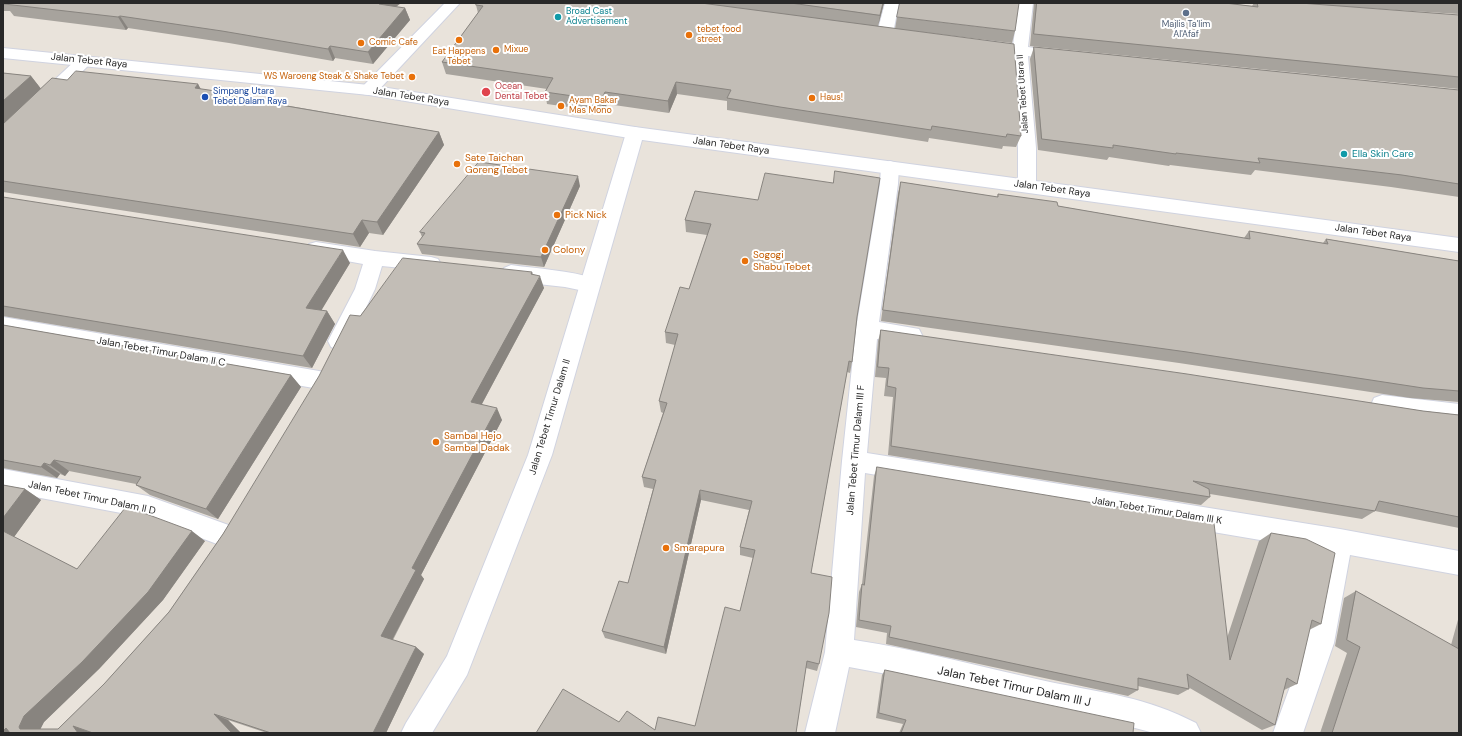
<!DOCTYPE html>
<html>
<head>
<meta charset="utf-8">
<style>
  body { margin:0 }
  #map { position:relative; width:1462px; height:736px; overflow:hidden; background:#e9e3db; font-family:"DM Sans",sans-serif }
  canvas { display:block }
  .frame { position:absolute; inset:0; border:4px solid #282828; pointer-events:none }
</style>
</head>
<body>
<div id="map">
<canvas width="1462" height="736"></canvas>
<div class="frame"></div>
</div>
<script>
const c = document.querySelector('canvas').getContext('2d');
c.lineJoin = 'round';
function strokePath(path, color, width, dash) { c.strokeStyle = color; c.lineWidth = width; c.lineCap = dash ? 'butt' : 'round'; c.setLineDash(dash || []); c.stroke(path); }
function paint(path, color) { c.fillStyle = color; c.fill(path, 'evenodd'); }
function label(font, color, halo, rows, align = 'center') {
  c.font = font + ' "DM Sans",sans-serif'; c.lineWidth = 4; c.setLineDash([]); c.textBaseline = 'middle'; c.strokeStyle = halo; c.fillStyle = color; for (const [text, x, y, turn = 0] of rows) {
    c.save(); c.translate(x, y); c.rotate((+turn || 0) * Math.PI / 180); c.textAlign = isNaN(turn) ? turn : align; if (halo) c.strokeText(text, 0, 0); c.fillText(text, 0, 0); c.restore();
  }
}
const minor = new Path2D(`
  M885,3H899L893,33L890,36L885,38L880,36L877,33Z
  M1019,3H1033L1028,47L1068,53L1070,56L1068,59L1062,61L1028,56L1036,148V186L1034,190L1027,192L1020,190L1018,186V148L1012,54L979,49L977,46L979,43L985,41L1013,45Z
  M84,56L90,58L92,61L90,64L9,142L3,144V128L78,58Z
  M890,161L896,163L899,167L898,184L879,322L919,329L922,335L919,341L911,343L877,339L867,453L1340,529L1459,551V575L1350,555L1334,643L1303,733H1273L1306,643L1325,551L865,473L854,640C920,650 985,668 1050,682C1104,693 1146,697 1196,723L1201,733H1154L1120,724L1050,710L919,680L849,667L835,733H805L825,652L842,461L856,329L880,184L881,167L884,163Z
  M316,242L375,251L431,257L438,259L441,264L438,269L431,271L382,266L375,289L347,347L339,350L331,347L328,341L355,289L363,264L309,254L306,249L309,244Z
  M511,265C539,269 569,270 596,279L599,284L596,289L589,292L565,287L511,281L504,278L501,273L504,268Z
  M3,317L319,371L327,373L330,380L327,387L319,389L3,333Z
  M1382,395L1459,404V424L1382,415L1374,412L1371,405L1374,398Z
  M3,469L148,496L234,527L238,535L234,543L225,547L148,518L3,491Z`);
const tertiary = new Path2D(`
  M445,3H460L375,94L369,95L363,94L361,90L363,86Z
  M635,127L641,129L644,133L552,455L467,675L432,733H401L406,723L447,656L528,455L626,133L629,129Z`);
const secondary = new Path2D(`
  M3,48L369,85L635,127L1459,238V252L635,139L369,95L3,58Z`);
const wall = new Path2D(`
  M3,3H401L396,7L405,8L410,20L373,64L335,58L333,61L229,43L128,28L126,30L14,16L10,11H3Z
  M477,3H884L878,26L895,29L897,17L1015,31L1012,43L904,30L1021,136L1016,147L1003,146L1002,149L929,138L928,142L727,110V101L677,94L669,113L607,104L603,112L547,104L545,92L547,89L446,74L442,62L478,13L476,5Z
  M1034,3H1225L1252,6L1254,3H1459V14L1333,6L1459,15V89L1030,46Z
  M1034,47L1459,90V197L1391,187L1255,170L1251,175L1170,165L1169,166L1109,157L1107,160L1038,150L1030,59Z
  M3,73L31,76L41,89L67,80L198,84L200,89L236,94L238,97L439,132L444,145L383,235L369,233L360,247L3,192Z
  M901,182L997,197L998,194L1058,206L1244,238L1249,231L1323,243L1326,239L1428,256L1459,261V402L1410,398L1179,363L881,321L898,193Z
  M580,186L544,267L422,254L417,244L422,237L420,232Z
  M695,191L857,317L852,362L850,373L847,372L811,573L819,664L817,671L806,668L796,733H536L619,722L655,730L695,726L740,611L753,558L740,555V547L749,510L701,500L666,654L605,638L602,631L628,583L653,489L644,487L642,477L663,413L661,412L659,401L675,345L666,343L665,332L689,289L707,235L686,232L685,220Z
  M3,197L350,263L321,310L327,311L335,324L312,368L3,316Z
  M532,272V274L544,288L482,404L502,420L421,575L424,579L393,640L416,647L424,654L386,733H267L228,720L241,733H3V485L25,489L41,500L14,537L77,569L205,541L163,600L99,669L44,722L40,729H58L104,684L169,612L223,534L360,316Z
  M3,325L291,375L301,387L218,519L150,495L136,485V484L69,471L65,476L60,474L57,478L3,468Z
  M881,330L1423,411L1459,415V528L1375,511L1362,519L1210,494V497L1201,505L888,455L893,397L884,396L886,378L875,377L878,341Z
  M877,467L1227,638L1259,541L1271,533L1321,624L1309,630L1297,684L1284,690L1275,725L1262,730L1188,687L1189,689L1178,695L1138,686V690L1128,696L886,644L887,633L856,627L859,592L862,584L874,476Z
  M1356,591L1451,645L1459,616V733H1320L1347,653L1335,646L1344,598Z
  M885,670L1133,733H899L903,724L876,718L882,675Z`);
const shadedWall = new Path2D(`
  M380,3H401L383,16L379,4Z
  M883,3H884L878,26L880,15Z
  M405,8L410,20L373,64L368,52Z
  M120,16L128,28L126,30L118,17Z
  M330,46L335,58L333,61L328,49Z
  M31,76L42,90L3,126V101Z
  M676,82L677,94L669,113L668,101Z
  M198,84L206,98L195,88Z
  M605,92L607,104L603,112L601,100Z
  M439,132L444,145L383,235L377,222Z
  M578,176L580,186L544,267L541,257Z
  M362,220L369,233L360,247L353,234Z
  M343,250L350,263L315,321L306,308Z
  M532,272L536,284L540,276L544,288L477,413L471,402Z
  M327,311L335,324L312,368L303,356Z
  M291,375L301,387L218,519L206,509Z
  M497,408L502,420L421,575L424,579L390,644L381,636L412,568Z
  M54,460L69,471L65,476L50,465Z
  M44,463L60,474L57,478L41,467Z
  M25,489L41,500L14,537L3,531V518Z
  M700,490L701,500L666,654L664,647Z
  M192,531L205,541L163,600L99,669L44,722L39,732L20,729L19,727L24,716Z
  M416,647L424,654L386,733H373Z
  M214,714L228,720L241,733H232Z
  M73,726L92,733H78Z
  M6,728L23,733H3V731Z`);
const building = new Path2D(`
  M6,3H380L379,4L405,8L368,52L330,46L328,49L222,31L120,16L118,17L4,4Z
  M477,3H701L1014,44L1021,136L1007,134L1006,137L932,126L931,130L780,107L727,98L731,90L676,82L668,101L605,92L601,100L545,92L553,78L442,62L483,6L476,5Z
  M791,3H883L880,15Z
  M900,3H1019L1015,31L897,17Z
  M1037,3H1225L1258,7L1257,3H1300L1459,15V77L1034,34Z
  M1034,47L1459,90V184L1402,175L1258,158L1260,163L1176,153V154L1113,145V148L1042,139Z
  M76,71L198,84L195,88L236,94L234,97L439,132L377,222L362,220L353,234L3,181V124L52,78L67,80Z
  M3,73L31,76L3,101Z
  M479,162L578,176L541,257L417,244L425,233L420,232Z
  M835,171L880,178L857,317L852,362L849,361L811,573L832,577L829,613L819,664L807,661L796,733H536L563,689L619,722L627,711L655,730L658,717L695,726L725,607L740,611L755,550L740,547L752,501L700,490L664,647L602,631L619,581L628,583L656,480L642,477L667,403L659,401L678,334L665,332L680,287L689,289L711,224L685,220L695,191L758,200L765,173L833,183Z
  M901,182L998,197V194L1057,202L1058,206L1250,239L1249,231L1328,244L1326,239L1428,256L1459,261V391L1423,388L1187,352L883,310Z
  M3,197L343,250L306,308L327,311L303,356L3,306Z
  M403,258L532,272L531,274L540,276L471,402L497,408L412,568L416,570L381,636L416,647L373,733H271L214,714L232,733H93L73,726L78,733H10L6,728L3,731V531L77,569L125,508L133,509L192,531L148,592L82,662L24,716L19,727L20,729H58L104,684L169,612L223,534L319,376L350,315L360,316Z
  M3,325L291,375L206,509L136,485L141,477L54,460L50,465L44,463L41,467L3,460Z
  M881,330L1187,374L1423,411L1459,415V517L1379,501L1375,511L1193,481L1209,489L1210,497L891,446L896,388L887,386L889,368L878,367Z
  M877,467L1214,523L1230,660L1271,533L1306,539L1335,553L1321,624L1312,620L1297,684L1287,678L1275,725L1187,674L1189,689L1138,678V690L889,637L891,626L859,620L862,584L864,585Z
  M3,485L25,489L3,518Z
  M1356,591L1459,649V733H1332L1360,647L1347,640Z
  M885,670L1134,723L1133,733H901L906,720L879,713Z`);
const markers = [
  [1186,13,4,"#5c6f8a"],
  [558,17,4,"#0f9aa8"],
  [689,35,4,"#e8710a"],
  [459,40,4,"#e8710a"],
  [361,43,4,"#e8710a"],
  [496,50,4,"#e8710a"],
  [412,77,4,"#e8710a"],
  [486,92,5,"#e0444e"],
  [205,97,4,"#1a4fb4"],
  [812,98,4,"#e8710a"],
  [561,106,4,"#e8710a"],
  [1344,154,4,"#0f9aa8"],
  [457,164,4,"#e8710a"],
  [557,215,4,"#e8710a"],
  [545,250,4,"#e8710a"],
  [745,261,4,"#e8710a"],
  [436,442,4,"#e8710a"],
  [666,548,4,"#e8710a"]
];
const farCulturenames = [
  ["Broad Cast",566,12],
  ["Advertisement",566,22]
];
const farServicenames = [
  ["Majlis Ta'lim",1186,25],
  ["Al'Afaf",1186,35]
];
const farFoodnames = [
  ["tebet food",697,30],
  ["street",697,40],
  ["Comic Cafe",369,43],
  ["Mixue",504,50],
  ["Eat Happens",459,52,"center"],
  ["Tebet",459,62,"center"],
  ["WS Waroeng Steak & Shake Tebet",404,77,"right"],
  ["Haus!",820,98],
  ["Ayam Bakar",569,101],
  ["Mas Mono",569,111]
];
const farHealthnames = [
  ["Ocean",495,87],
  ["Dental Tebet",495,97]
];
const farTransitnames = [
  ["Simpang Utara",213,92],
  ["Tebet Dalam Raya",213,102]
];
const farStreetnames = [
  ["Jalan Tebet Utara II",1023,94,-94]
];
const streetNames = [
  ["Jalan Tebet Raya",89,61,6],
  ["Jalan Tebet Raya",411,97,9],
  ["Jalan Tebet Raya",731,146,8],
  ["Jalan Tebet Raya",1052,189,8],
  ["Jalan Tebet Raya",1373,233,8],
  ["Jalan Tebet Timur Dalam II C",161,352,10],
  ["Jalan Tebet Timur Dalam II",550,417,-73],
  ["Jalan Tebet Timur Dalam III F",856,450,-85],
  ["Jalan Tebet Timur Dalam II D",92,498,12],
  ["Jalan Tebet Timur Dalam III K",1157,511,9]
];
const cultureNames = [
  ["Ella Skin Care",1352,154]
];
const foodNames = [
  ["Sate Taichan",465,158],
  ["Goreng Tebet",465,170],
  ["Pick Nick",565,215],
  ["Colony",553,250],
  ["Sogogi",753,255],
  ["Shabu Tebet",753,267],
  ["Sambal Hejo",444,436],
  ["Sambal Dadak",444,448],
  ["Smarapura",674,548]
];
const nearStreetnames = [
  ["Jalan Tebet Timur Dalam III J",1014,687,12]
];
strokePath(minor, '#d0d3e0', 2);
strokePath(tertiary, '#d0d3e0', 2);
strokePath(secondary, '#d0d3e0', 2);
paint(minor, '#fff');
paint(tertiary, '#fff');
paint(secondary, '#fff');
paint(wall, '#a7a39d');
paint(shadedWall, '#88847f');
paint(building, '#c2bdb6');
strokePath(building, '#88847f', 1);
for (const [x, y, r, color] of markers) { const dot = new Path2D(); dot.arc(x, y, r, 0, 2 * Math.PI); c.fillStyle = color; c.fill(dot); strokePath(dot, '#fff', 1.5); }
label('9px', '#0d838f', '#fff', farCulturenames, 'left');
label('9px', '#4e5e75', '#fff', farServicenames);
label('9px', '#c56008', '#fff', farFoodnames, 'left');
label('9px', '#be3a42', '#fff', farHealthnames, 'left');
label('9px', '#164399', '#fff', farTransitnames, 'left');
label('9px', '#282828', '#fff', farStreetnames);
label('10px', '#282828', '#fff', streetNames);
label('10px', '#0d838f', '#fff', cultureNames, 'left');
label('10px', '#c56008', '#fff', foodNames, 'left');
label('12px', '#282828', '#fff', nearStreetnames);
</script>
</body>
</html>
